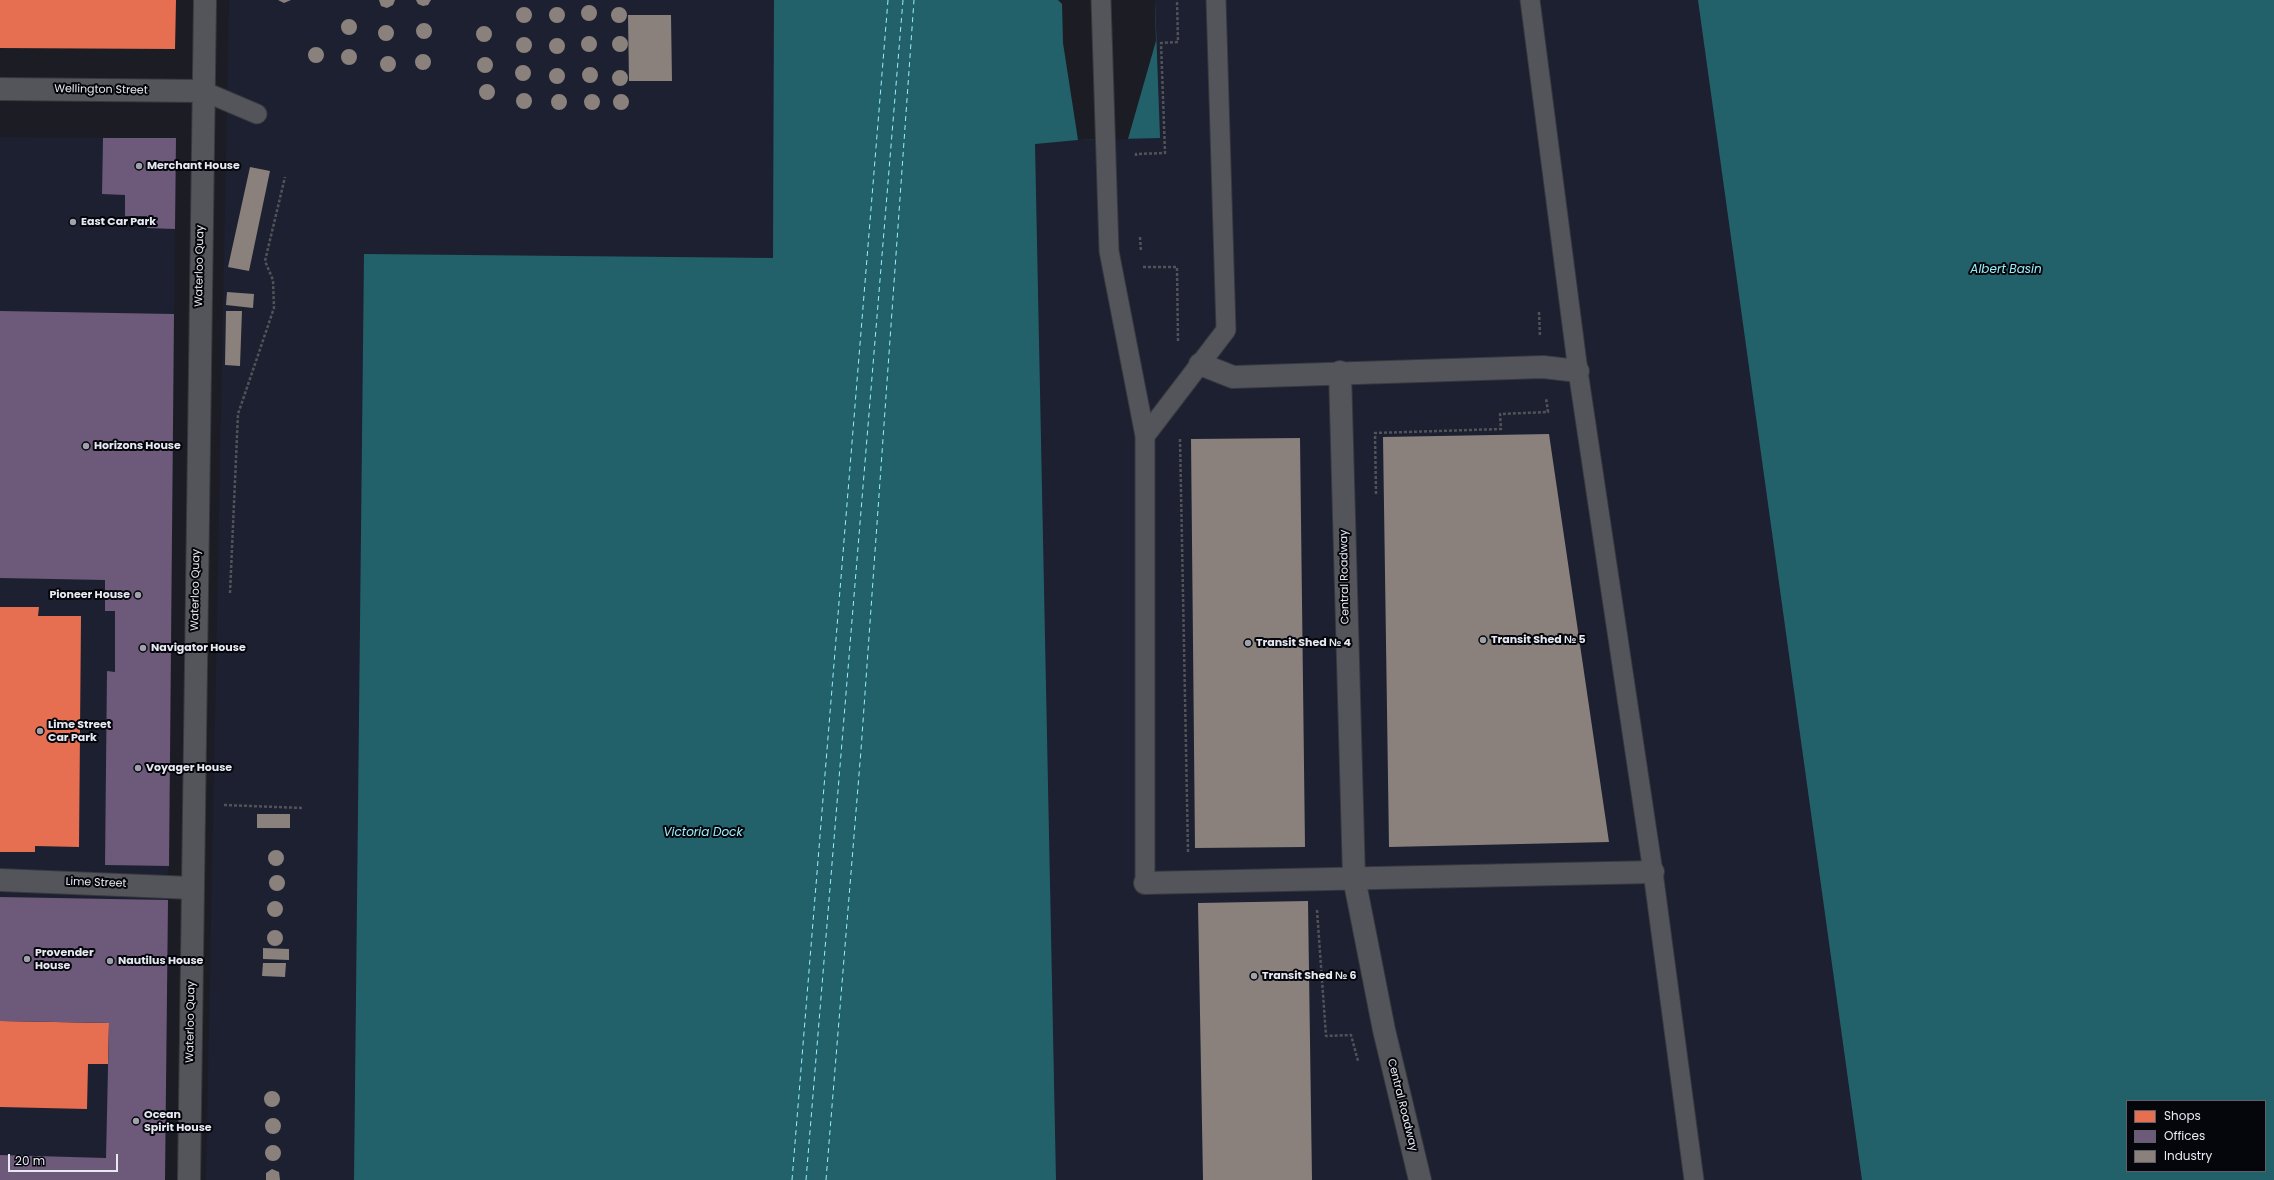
<!DOCTYPE html>
<html>
<head>
<meta charset="utf-8">
<style>
  body { margin:0 }
  #map { position:relative; width:2274px; height:1180px; overflow:hidden; background:#1c1d24; font-family:Poppins,sans-serif }
  canvas { display:block }
  .legend { position:absolute; left:2126px; top:1100px; width:140px; height:72px; box-sizing:border-box; background:#05060b; border:1px solid #5f6167; margin:0; padding:5px 7px; list-style:none; font-size:12px; color:#e6e9f2 }
  .legend li { display:flex; align-items:center; gap:8px; height:20px }
  .legend b { width:20px; border:1px solid #5f6167 }
  .scale { position:absolute; left:8px; top:1154px; width:110px; height:18px; box-sizing:border-box; border:2px solid #e6e9f2; border-top:0; padding-left:5px; font-size:12px; line-height:14px; white-space:nowrap; color:#e6e9f2; -webkit-text-stroke:3px #05060b; paint-order:stroke }
</style>
</head>
<body>
<div id="map">
<canvas width="2274" height="1180"></canvas>
<ul class="legend">
<li><b style="height:11px;background:#e76f51"></b>Shops</li>
<li><b style="height:11px;background:#6d597a"></b>Offices</li>
<li><b style="height:11px;background:#8a817c"></b>Industry</li>
</ul>
<div class="scale">20 m</div>
</div>
<script>
const c = document.querySelector('canvas').getContext('2d');
c.lineJoin = 'round';
function paint(path, color) { c.fillStyle = color; c.fill(path, 'evenodd'); }
function strokePath(path, color, width, dash) { c.strokeStyle = color; c.lineWidth = width; c.lineCap = dash ? 'butt' : 'round'; c.setLineDash(dash || []); c.stroke(path); }
function label(font, color, halo, rows, align = 'center') {
  c.font = font + ' Poppins,sans-serif'; c.lineWidth = 4; c.setLineDash([]); c.textBaseline = 'middle'; c.strokeStyle = halo; c.fillStyle = color; for (const [text, x, y, turn = 0] of rows) {
    c.save(); c.translate(x, y); c.rotate((+turn || 0) * Math.PI / 180); c.textAlign = isNaN(turn) ? turn : align; if (halo) c.strokeText(text, 0, 0); c.fillText(text, 0, 0); c.restore();
  }
}
const built = new Path2D(`
  M229,0H2274V1180H206ZM2127,1101H2265V1171H2127Z
  M0,137L176,138L165,1180H0Z`);
const water = new Path2D(`
  M774,0H1155L1160,138L1078,140L1035,144L1056,1180H354L364,254L773,258Z
  M1698,0H2274V1180H1862ZM2127,1101H2265V1171H2127Z`);
const pier = new Path2D(`
  M1058,0H1155L1156,41L1128,139L1078,140L1063,43L1062,4Z`);
const shops = new Path2D(`
  M0,0H176L175,49L0,48Z
  M0,607H39L38,616H81L79,847L35,846V852H0Z
  M0,1021L109,1023L108,1064H88L87,1109L0,1107Z`);
const offices = new Path2D(`
  M103,138H176L175,229L147,228V216H125V195L102,194Z
  M0,311L174,314L169,866L105,865L107,671L115,672V611H105V580L0,578Z
  M0,897L168,900L165,1180H0V1155L106,1158L109,1023L0,1021Z`);
const industry = new Path2D(`
  M278,0H291L284,3Z
  M379,0H395L393,5L387,8L381,6Z
  M416,0H431L428,5L423,6L418,4Z
  M581 13a8 8 0 1 1 16 0a8 8 0 1 1-16 0Z
  M516 15a8 8 0 1 1 16 0a8 8 0 1 1-16 0Z
  M549 15a8 8 0 1 1 16 0a8 8 0 1 1-16 0Z
  M611 15a8 8 0 1 1 16 0a8 8 0 1 1-16 0Z
  M628,15H671L672,81H629Z
  M341 27a8 8 0 1 1 16 0a8 8 0 1 1-16 0Z
  M416 31a8 8 0 1 1 16 0a8 8 0 1 1-16 0Z
  M378 33a8 8 0 1 1 16 0a8 8 0 1 1-16 0Z
  M476 34a8 8 0 1 1 16 0a8 8 0 1 1-16 0Z
  M581 44a8 8 0 1 1 16 0a8 8 0 1 1-16 0Z
  M612 44a8 8 0 1 1 16 0a8 8 0 1 1-16 0Z
  M516 45a8 8 0 1 1 16 0a8 8 0 1 1-16 0Z
  M549 46a8 8 0 1 1 16 0a8 8 0 1 1-16 0Z
  M308 55a8 8 0 1 1 16 0a8 8 0 1 1-16 0Z
  M341 57a8 8 0 1 1 16 0a8 8 0 1 1-16 0Z
  M415 62a8 8 0 1 1 16 0a8 8 0 1 1-16 0Z
  M380 64a8 8 0 1 1 16 0a8 8 0 1 1-16 0Z
  M477 65a8 8 0 1 1 16 0a8 8 0 1 1-16 0Z
  M515 73a8 8 0 1 1 16 0a8 8 0 1 1-16 0Z
  M582 75a8 8 0 1 1 16 0a8 8 0 1 1-16 0Z
  M549 76a8 8 0 1 1 16 0a8 8 0 1 1-16 0Z
  M612 78a8 8 0 1 1 16 0a8 8 0 1 1-16 0Z
  M479 92a8 8 0 1 1 16 0a8 8 0 1 1-16 0Z
  M516 101a8 8 0 1 1 16 0a8 8 0 1 1-16 0Z
  M584 102a8 8 0 1 1 16 0a8 8 0 1 1-16 0Z
  M613 102a8 8 0 1 1 16 0a8 8 0 1 1-16 0Z
  M551 102a8 8 0 1 1 16 0a8 8 0 1 1-16 0Z
  M250,167L270,171L249,271L228,267Z
  M227,292L254,294L253,308L226,305Z
  M226,311H242L240,366L225,365Z
  M1549,434L1609,842L1389,847L1383,437Z
  M1300,438L1305,847L1195,848L1191,439Z
  M257,814H290V828H257Z
  M268 858a8 8 0 1 1 16 0a8 8 0 1 1-16 0Z
  M269 883a8 8 0 1 1 16 0a8 8 0 1 1-16 0Z
  M1308,901L1312,1180H1203L1198,903Z
  M267 909a8 8 0 1 1 16 0a8 8 0 1 1-16 0Z
  M267 938a8 8 0 1 1 16 0a8 8 0 1 1-16 0Z
  M263,948L289,949V960L263,959Z
  M263,963H286L285,977L262,976Z
  M264 1099a8 8 0 1 1 16 0a8 8 0 1 1-16 0Z
  M265 1126a8 8 0 1 1 16 0a8 8 0 1 1-16 0Z
  M265 1153a8 8 0 1 1 16 0a8 8 0 1 1-16 0Z
  M272,1169L279,1172L280,1180H266V1173Z`);
const ferry = new Path2D(`
  M792,1180L888,0
  M806,1180L903,0
  M826,1180L861,750L914,0`);
const path = new Path2D(`
  M1136,156V154L1165,153L1161,43L1178,42L1177,0
  M1140,237L1141,252
  M1143,267H1177L1178,342
  M1539,312L1540,337
  M1180,439L1188,852
  M1376,494L1375,433L1501,429L1500,414L1548,412L1546,398
  M230,593L238,414L274,308L273,280L265,261L285,177
  M224,805L303,808
  M1317,910L1326,1036L1351,1035L1358,1061`);
const service = new Path2D(`
  M1101,0L1109,251L1145,436
  M1530,0L1578,371L1653,872L1694,1180
  M203,91L257,114
  M1145,883V436L1226,330L1216,0`);
const minor = new Path2D(`
  M1200,364L1233,377L1543,367L1578,371
  M1340,372L1354,878L1384,1030L1420,1180
  M0,880L192,888
  M1145,883L1653,872`);
const tertiary = new Path2D(`
  M0,89L203,91
  M189,1180L205,0`);
const markers = [
  [139,166,4,"#9fa2aa"],
  [73,222,4,"#9fa2aa"],
  [86,446,4,"#9fa2aa"],
  [138,595,4,"#9fa2aa"],
  [1483,640,4,"#9fa2aa"],
  [1248,643,4,"#9fa2aa"],
  [143,648,4,"#9fa2aa"],
  [40,731,4,"#9fa2aa"],
  [138,768,4,"#9fa2aa"],
  [27,959,4,"#9fa2aa"],
  [110,961,4,"#9fa2aa"],
  [1254,976,4,"#9fa2aa"],
  [136,1121,4,"#9fa2aa"]
];
const streetNames = [
  ["Wellington Street",101,90,1],
  ["Waterloo Quay",200,266,-89],
  ["Central Roadway",1345,577,-91],
  ["Waterloo Quay",196,590,-89],
  ["Lime Street",96,883,2],
  ["Waterloo Quay",191,1022,-89],
  ["Central Roadway",1402,1105,76]
];
const poiNames = [
  ["Merchant House",147,166],
  ["East Car Park",81,222],
  ["Horizons House",94,446],
  ["Pioneer House",130,595,"right"],
  ["Transit Shed № 5",1491,640],
  ["Transit Shed № 4",1256,643],
  ["Navigator House",151,648],
  ["Lime Street",48,725],
  ["Car Park",48,738],
  ["Voyager House",146,768],
  ["Provender",35,953],
  ["House",35,966],
  ["Nautilus House",118,961],
  ["Transit Shed № 6",1262,976],
  ["Ocean",144,1115],
  ["Spirit House",144,1128]
];
const waterNames = [
  ["Albert Basin",2006,270],
  ["Victoria Dock",703,833]
];
paint(built, '#1c2031');
paint(water, '#23616a');
paint(pier, '#1c1d24');
paint(shops, '#e76f51');
paint(offices, '#6d597a');
paint(industry, '#8a817c');
strokePath(ferry, '#98effc', 1, [5, 4]);
strokePath(service, '#37393e', 21);
strokePath(minor, '#37393e', 24);
strokePath(tertiary, '#37393e', 24);
strokePath(path, '#525358', 2.5, [3, 2]);
strokePath(service, '#53555b', 19);
strokePath(minor, '#53555b', 22);
strokePath(tertiary, '#53555b', 22);
for (const [x, y, r, color] of markers) { const dot = new Path2D(); dot.arc(x, y, r, 0, 2 * Math.PI); c.fillStyle = color; c.fill(dot); strokePath(dot, '#05060b', 1.5); }
label('11px', '#e6e9f2', '#05060b', streetNames);
label('bold 11px', '#e6e9f2', '#05060b', poiNames, 'left');
label('italic 12px', '#98effc', '#05060b', waterNames);
</script>
</body>
</html>
